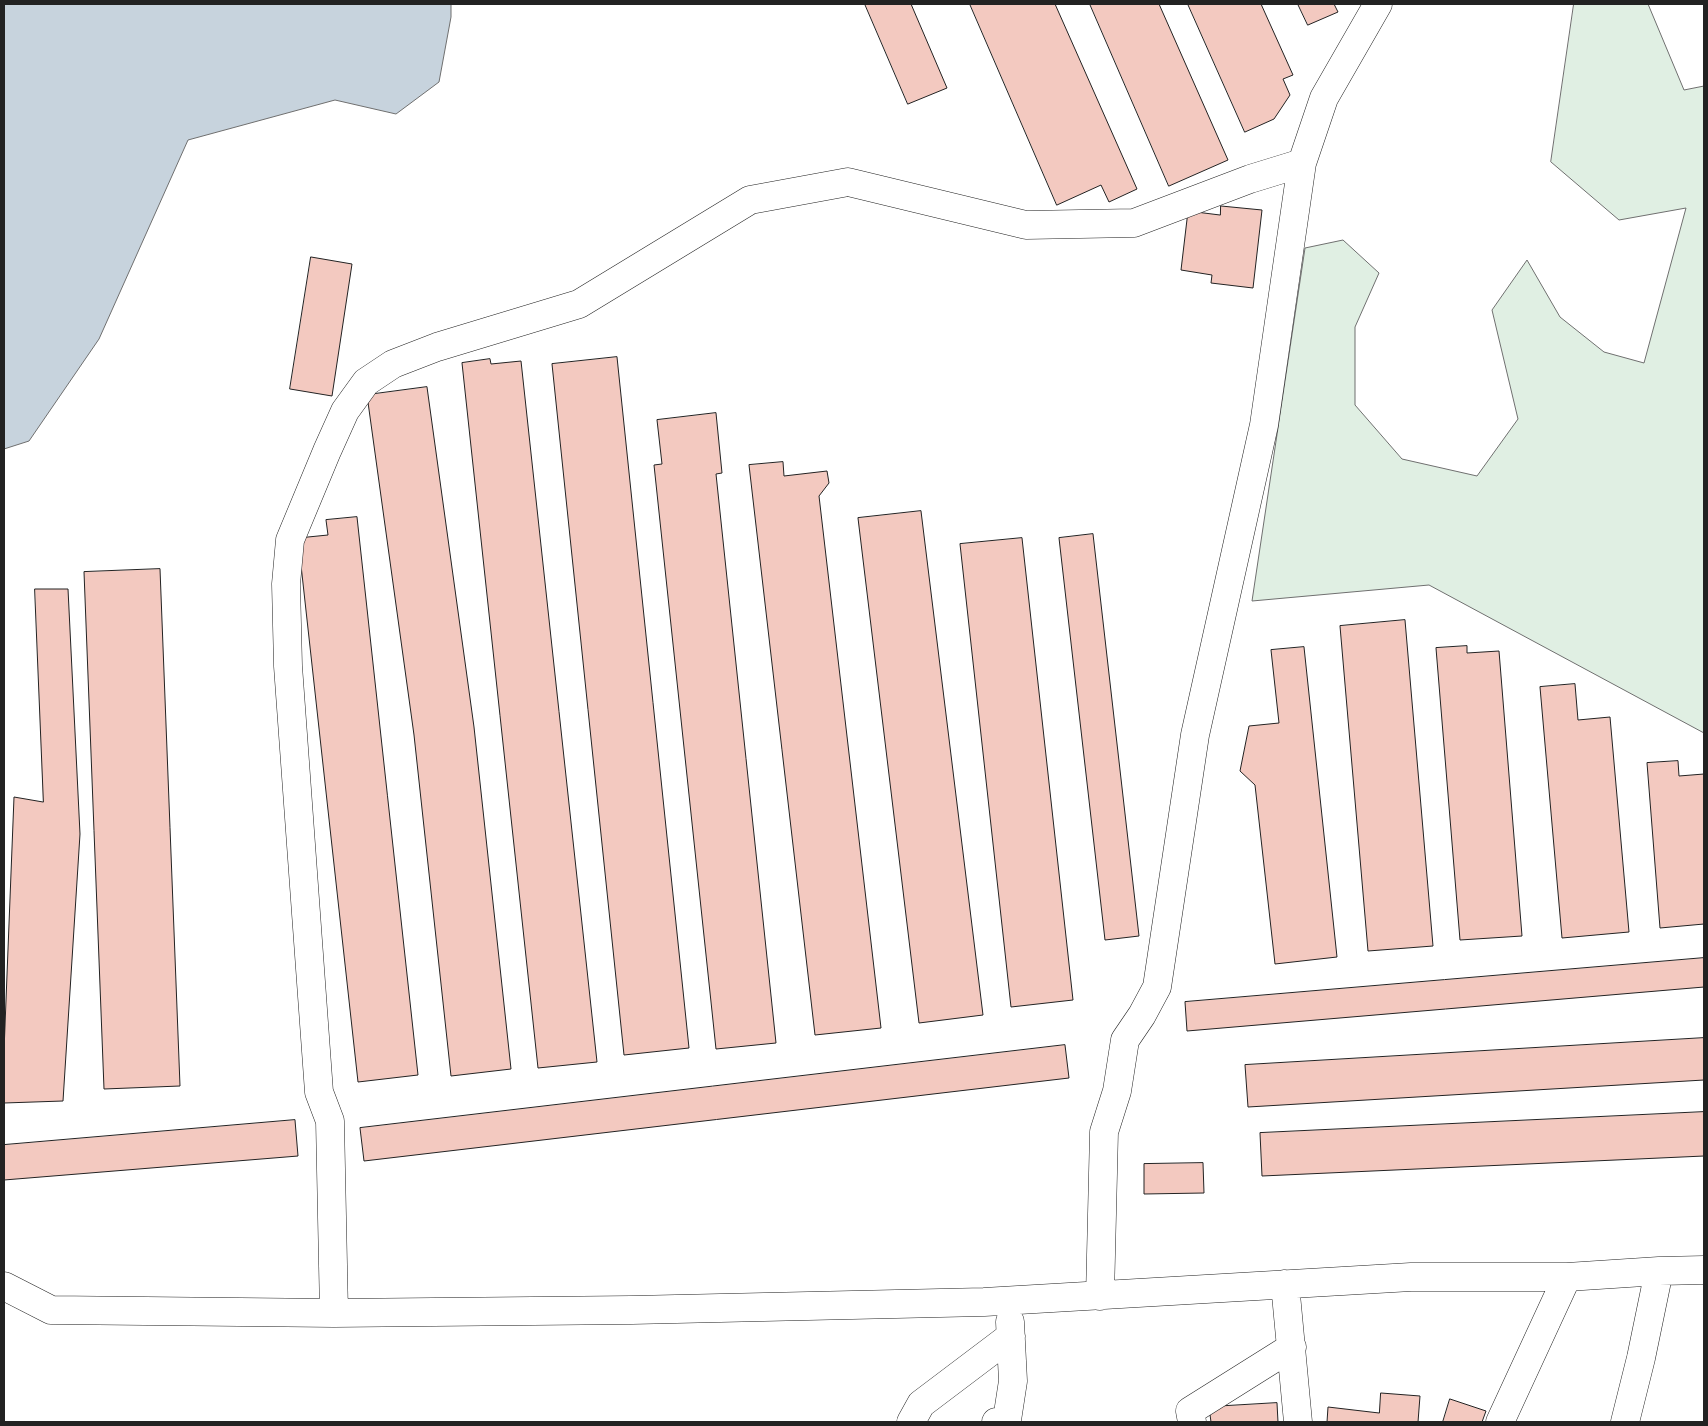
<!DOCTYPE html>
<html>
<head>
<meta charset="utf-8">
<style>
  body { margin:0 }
  #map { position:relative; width:1708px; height:1426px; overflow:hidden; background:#fff; font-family:Rubik,sans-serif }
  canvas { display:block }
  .frame { position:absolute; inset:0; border:5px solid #222; pointer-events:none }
</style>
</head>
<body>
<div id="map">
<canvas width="1708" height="1426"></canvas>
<div class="frame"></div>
</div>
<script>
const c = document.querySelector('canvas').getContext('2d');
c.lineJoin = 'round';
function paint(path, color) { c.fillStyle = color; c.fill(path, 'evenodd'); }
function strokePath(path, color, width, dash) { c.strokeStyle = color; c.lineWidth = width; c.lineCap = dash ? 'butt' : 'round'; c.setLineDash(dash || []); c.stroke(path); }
const green = new Path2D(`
  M1574,4H1648L1684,90L1704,86V733L1429,585L1252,601L1305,248L1343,240L1379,273L1355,327V405L1402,459L1477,476L1518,419L1492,310L1527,260L1560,317L1604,352L1644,363L1686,208L1619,220L1551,162Z`);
const water = new Path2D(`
  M4,4H451V17L439,82L396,114L335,100L188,140L99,339L29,441L4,449Z`);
const building = new Path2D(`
  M865,4H911L947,88L908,104Z
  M970,4H1055L1137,189L1109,202L1101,185L1057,205Z
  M1090,4H1159L1228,160L1169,186Z
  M1188,4H1261L1293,75L1283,79L1290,95L1274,119L1245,132Z
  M1298,4H1334L1338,12L1308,25Z
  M1221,206L1262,210L1253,288L1211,283L1212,275L1181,270L1188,211L1220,215Z
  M311,257L352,264L332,396L290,389Z
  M617,357L689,1048L624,1055L552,364Z
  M490,359L491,364L521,361L597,1062L538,1068L462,363Z
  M427,387L474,727L511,1069L451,1076L414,735L367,395Z
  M716,413L722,473L716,474L776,1043L716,1049L654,465L662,464L657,420Z
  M783,462L784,476L827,471L829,483L819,496L881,1028L815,1035L749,465Z
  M921,511L983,1015L919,1023L858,518Z
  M357,517L418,1075L358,1082L298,538L328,535L326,520Z
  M1093,534L1139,936L1105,940L1059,538Z
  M1022,538L1073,1000L1011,1007L960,544Z
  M160,569L180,1086L104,1089L84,572Z
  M35,589H68L80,834L63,1101L4,1103V1051L14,797L43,802Z
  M1405,620L1433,946L1368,951L1340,626Z
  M1467,646V653L1499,651L1522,936L1460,940L1436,648Z
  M1304,647L1337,957L1275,964L1255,785L1240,771L1249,726L1279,723L1271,650Z
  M1575,684L1578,720L1610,717L1629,932L1562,938L1540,687Z
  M1678,761L1679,776L1704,774V924L1660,928L1647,763Z
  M1704,958V987L1187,1031L1185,1002Z
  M1704,1038V1080L1248,1107L1245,1065Z
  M1065,1045L1069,1078L364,1161L360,1128Z
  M1704,1112V1156L1262,1176L1260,1133Z
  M295,1120L298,1156L4,1180V1145Z
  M1203,1163L1204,1193L1144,1194V1164Z
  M1381,1393L1420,1396L1418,1422H1327L1328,1407L1379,1413Z
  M1450,1399L1486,1411L1482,1422H1443Z
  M1277,1403L1278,1422H1211L1209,1407Z`);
const minor = new Path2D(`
  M1285,1284L1298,1422
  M4,1286L51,1310L334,1313L632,1310L984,1302L1411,1277H1567L1659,1271L1704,1270
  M1100,1296L1104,1132L1117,1091L1125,1040L1142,1015L1157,987L1195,735L1264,425L1302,163L1324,98L1378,4
  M334,1313L330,1121L319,1092L288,666L286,584L290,540L327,451L345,411L366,382L393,364L437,347L579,304L750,200L848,182L1026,225L1134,223L1250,179L1302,163
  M911,1422L921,1404L1011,1336
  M996,1422L1007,1420L1013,1381L1010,1322
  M1192,1422L1190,1411L1292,1347
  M1500,1422L1567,1277
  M1625,1422L1641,1358L1659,1271`);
paint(green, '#e0efe3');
strokePath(green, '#6f6f6f', 1);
paint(water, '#c7d3dd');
strokePath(water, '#6f6f6f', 1);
paint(building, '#f3c9c0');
strokePath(building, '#222', 1);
strokePath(minor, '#222', 29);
strokePath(minor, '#fff', 28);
</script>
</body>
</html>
